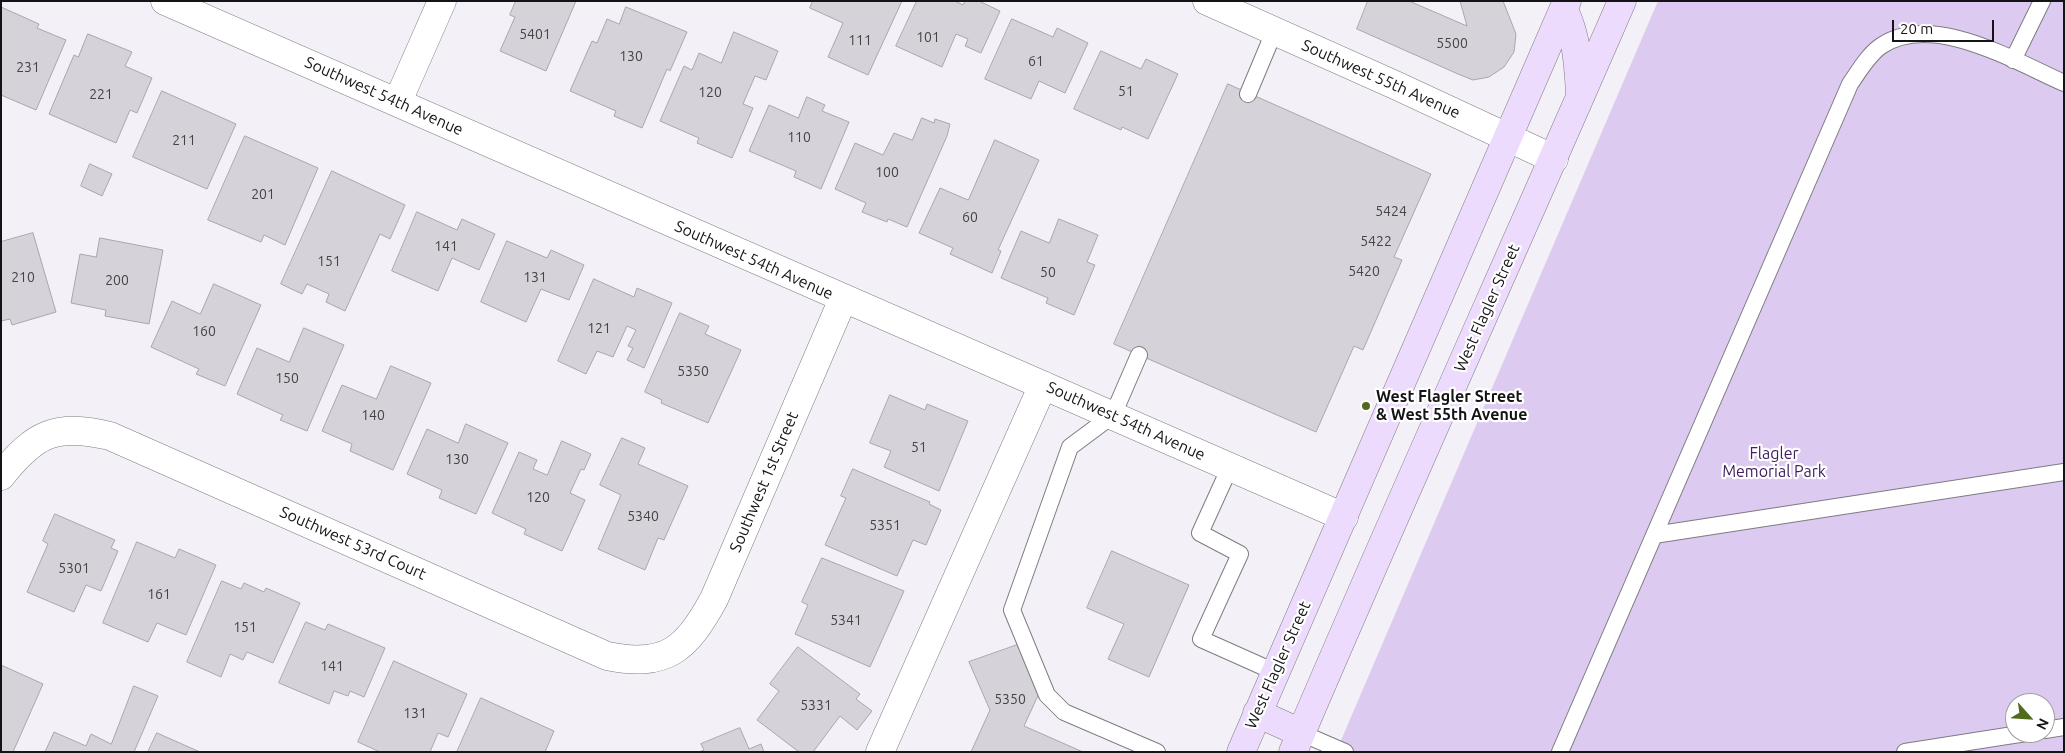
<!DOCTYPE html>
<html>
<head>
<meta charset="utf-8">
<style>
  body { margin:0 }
  #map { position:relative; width:2065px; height:753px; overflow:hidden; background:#f3f0f7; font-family:Ubuntu,sans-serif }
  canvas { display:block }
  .frame { position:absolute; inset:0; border:2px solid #141315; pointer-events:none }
  .north { position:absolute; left:2005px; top:693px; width:50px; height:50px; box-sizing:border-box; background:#fff; border:1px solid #a1a1a1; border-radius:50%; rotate:116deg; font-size:14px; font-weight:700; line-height:20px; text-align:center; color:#141315 }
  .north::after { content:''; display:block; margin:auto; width:18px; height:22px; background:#516b1c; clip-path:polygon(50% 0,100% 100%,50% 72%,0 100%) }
  .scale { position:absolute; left:1892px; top:20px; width:102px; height:22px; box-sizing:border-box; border:2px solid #141315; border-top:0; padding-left:6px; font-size:15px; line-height:18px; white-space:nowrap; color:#141315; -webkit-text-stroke:4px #fff; paint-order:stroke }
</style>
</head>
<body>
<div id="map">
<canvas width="2065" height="753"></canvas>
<div class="frame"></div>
<div class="north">N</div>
<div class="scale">20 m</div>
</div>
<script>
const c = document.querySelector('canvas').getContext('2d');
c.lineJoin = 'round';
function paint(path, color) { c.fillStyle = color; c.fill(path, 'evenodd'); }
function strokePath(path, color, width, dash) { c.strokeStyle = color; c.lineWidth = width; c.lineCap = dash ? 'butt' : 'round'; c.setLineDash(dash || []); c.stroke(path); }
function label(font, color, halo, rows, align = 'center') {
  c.font = font + ' Ubuntu,sans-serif'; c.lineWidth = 4.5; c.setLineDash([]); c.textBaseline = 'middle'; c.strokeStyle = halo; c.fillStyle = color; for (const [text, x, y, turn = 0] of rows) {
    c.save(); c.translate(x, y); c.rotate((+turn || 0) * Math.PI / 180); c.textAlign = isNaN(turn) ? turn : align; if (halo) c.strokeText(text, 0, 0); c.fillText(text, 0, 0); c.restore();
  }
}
const green = new Path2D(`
  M1658,1H2064V752H1336ZM2015,703H2045V733H2015Z`);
const building = new Path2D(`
  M516,1H576L546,71L500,51L515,17L510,15Z
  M813,1H902L868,75L828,57L843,23L810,8Z
  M917,1H955L963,5L965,1H979L1000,11L981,53L965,46L968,39L956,34L942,67L896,46Z
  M1368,1H1409L1467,26L1460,1H1503L1516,34L1514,52L1504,67L1489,77L1473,80L1458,74L1357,29Z
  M1,7L39,24L37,28L66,40L36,110L1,95Z
  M626,7L687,32L670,71L667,69L642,128L614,116L616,111L570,91L592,41L597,43L607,19L619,24Z
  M1012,19L1053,37L1057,28L1088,43L1065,93L1039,81L1031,99L985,79Z
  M734,32L778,51L766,80L755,76L743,104L753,108L732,158L697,143L699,138L660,121L684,66L692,70L699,53L721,63Z
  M88,34L132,52L125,66L152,78L137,113L130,110L116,143L49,114L74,55L78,57Z
  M1101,51L1141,69L1146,59L1178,74L1148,139L1122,127L1121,130L1074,109Z
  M1228,84L1431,174L1394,257L1402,260L1363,350L1354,346L1316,432L1114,344Z
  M162,91L236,124L207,189L133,157Z
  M807,97L825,105L822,111L849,122L821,189L794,177L796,171L749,151L769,105L798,118Z
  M922,118L934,123L935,119L950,124L947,136L907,227L888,219L887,222L862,212L866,203L835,189L855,143L883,155L894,133L912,140Z
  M245,136L318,168L285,245L264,235L261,242L208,220Z
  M995,140L1039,160L998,250L1001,251L992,273L950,254L953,248L919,233L940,188L968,200Z
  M90,164L112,174L102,196L81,186Z
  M332,171L405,205L390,239L380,234L345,311L326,302L329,294L307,284L302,294L281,284Z
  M417,212L457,230L462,219L495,234L479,270L452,258L438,291L392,271Z
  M1059,219L1098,235L1087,262L1095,265L1074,315L1046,303L1048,298L1001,278L1021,231L1049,243Z
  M33,233L56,312L12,325L10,319L1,321V242Z
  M100,238L163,250L149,324L105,316L106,310L71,303L80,254L96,257Z
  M507,241L547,258L551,250L584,265L569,300L541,289L526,322L481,302Z
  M594,279L634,297L637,288L672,303L644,368L627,360L633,348L628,346L636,330L627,326L613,357L597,351L586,374L558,361Z
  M214,284L261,305L225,386L196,374L199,369L151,347L172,301L200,314Z
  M680,313L709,326L705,334L741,350L708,423L661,403L662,400L645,392Z
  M304,328L344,345L307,431L280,420L283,415L237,394L257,348L289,362Z
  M391,366L431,383L393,470L350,451L352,444L322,431L342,385L376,399Z
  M890,395L925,410L927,404L968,421L939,491L884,467L891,451L870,443Z
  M466,424L508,443L476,514L439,498L442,490L407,474L427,429L458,443Z
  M622,438L645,448L638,464L688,486L664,540L658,538L645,570L598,549L621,495L600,485Z
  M562,441L591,454L584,470L581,469L570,493L585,500L562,551L524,534L526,529L492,513L519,452L537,460L533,469L547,475Z
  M853,469L930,502L929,504L941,510L926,545L913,540L897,576L825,545L846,498L841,496Z
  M55,514L115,540L111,548L118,551L101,591L86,585L74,612L27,592L48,544L43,541Z
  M137,542L175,558L179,549L216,565L186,635L157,623L148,642L103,623Z
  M1112,551L1189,585L1149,677L1108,659L1124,624L1087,608Z
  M822,558L904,591L870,667L795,634L808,605L802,602Z
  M222,581L241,589L244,583L264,592L266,588L300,603L273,663L247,652L243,660L230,654L221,677L187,662Z
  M306,622L325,630L328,624L385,648L364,697L350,691L348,696L334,691L329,704L279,683Z
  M1023,643L1041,689L1024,726L1083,752H971L990,710L969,662Z
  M798,647L860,694L856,699L872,711L857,730L840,716L813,752H799L757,720L779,691L770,684Z
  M394,661L467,694L448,737L438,733L430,752H380L358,742Z
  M1,665L43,684L13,752H1Z
  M134,686L158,696L134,752H45L54,732L86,746L91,734L111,744Z
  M481,698L554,731L545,752H457Z
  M740,728L749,749L761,744L764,752H699L704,750L701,744Z
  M157,733L200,752H148Z`);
const service = new Path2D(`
  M2013,60L2042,1
  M1248,94L1274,32
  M1139,355L1113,415L1070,447L1012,610L1047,695L1064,712L1157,752
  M1230,467L1200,533L1240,554L1201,639L1275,672
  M1654,535L2064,472
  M2045,730L2064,727
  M1301,733L1345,752
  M1560,752L1850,84C1859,71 1868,55 1881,46C1932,11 2014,61 2064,83
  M1905,752L2026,733`);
const minor = new Path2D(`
  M165,1L1344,517
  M1207,1L1395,85L1554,159
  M398,101L442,1
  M1,476C35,433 56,423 110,436L607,656C666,668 686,650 714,599L843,299
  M880,752L1043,385`);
const secondary = new Path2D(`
  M1564,10C1577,37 1578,63 1580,93
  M1257,713L1301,733
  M1241,752L1567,1
  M1293,752C1400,500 1513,252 1622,1`);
const markers = [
  [1366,406,5,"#516b1c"]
];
const numberNames = [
  ["5401",535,34],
  ["101",928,37],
  ["111",860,40],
  ["5500",1452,43],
  ["130",631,56],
  ["61",1036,61],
  ["231",28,67],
  ["51",1126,91],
  ["120",710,92],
  ["221",101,94],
  ["110",799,137],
  ["211",184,140],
  ["100",887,172],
  ["201",263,194],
  ["5424",1391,211],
  ["60",970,217],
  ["5422",1376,241],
  ["141",446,246],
  ["151",329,261],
  ["5420",1364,271],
  ["50",1048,272],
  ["210",23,277],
  ["131",535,277],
  ["200",117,280],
  ["121",599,328],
  ["160",204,331],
  ["5350",693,371],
  ["150",287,378],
  ["140",373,415],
  ["51",919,447],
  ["130",457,459],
  ["120",538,497],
  ["5340",643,516],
  ["5351",885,525],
  ["5301",74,568],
  ["161",159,594],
  ["5341",846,620],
  ["151",245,627],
  ["141",332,666],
  ["5350",1010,699],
  ["5331",816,705],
  ["131",415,713]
];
const streetNames = [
  ["Southwest 55th Avenue",1381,79,24],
  ["Southwest 54th Avenue",384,96,24],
  ["Southwest 54th Avenue",754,260,24],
  ["West Flagler Street",1487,308,-66],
  ["Southwest 54th Avenue",1126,421,24],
  ["Southwest 1st Street",764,482,-67],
  ["Southwest 53rd Court",353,543,24],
  ["West Flagler Street",1278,665,-66]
];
const poiNames = [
  ["West Flagler Street",1376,397],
  ["& West 55th Avenue",1376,415]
];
const parkNames = [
  ["Flagler",1774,454],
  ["Memorial Park",1774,472]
];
paint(green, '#dccaf1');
paint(building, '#d5d2d9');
strokePath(building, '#a9a6ac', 1);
strokePath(service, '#7e7c82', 18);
strokePath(minor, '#7e7c82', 29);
strokePath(secondary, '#7e7c82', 29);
strokePath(service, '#fff', 16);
strokePath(minor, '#fff', 28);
strokePath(secondary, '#eddbfe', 28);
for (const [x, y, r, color] of markers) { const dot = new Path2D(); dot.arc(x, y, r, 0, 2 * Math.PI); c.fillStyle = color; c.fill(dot); strokePath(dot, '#fff', 2); }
label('14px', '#444346', null, numberNames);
label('16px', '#141315', '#fff', streetNames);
label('bold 16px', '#141315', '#fff', poiNames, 'left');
label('16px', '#432160', '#fff', parkNames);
</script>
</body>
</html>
